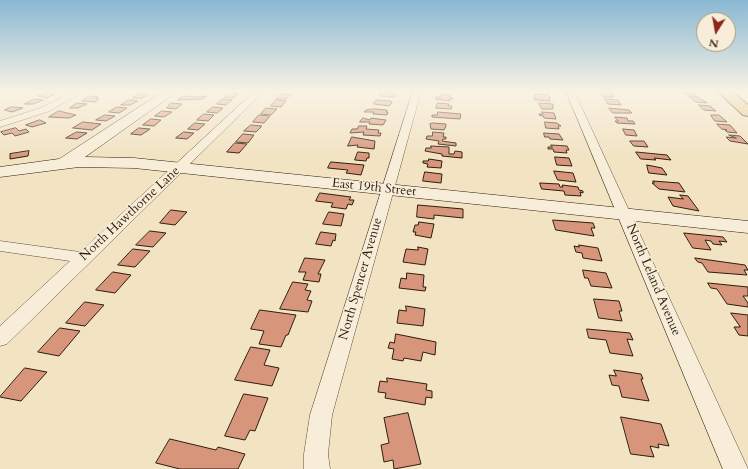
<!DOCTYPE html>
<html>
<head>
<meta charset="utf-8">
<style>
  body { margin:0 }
  #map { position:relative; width:748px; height:469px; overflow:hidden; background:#f2e3c3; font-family:Cardo,serif }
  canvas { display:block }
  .north { position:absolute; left:696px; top:12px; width:40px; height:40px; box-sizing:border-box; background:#f7edd8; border:1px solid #a79a87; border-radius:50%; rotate:191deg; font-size:11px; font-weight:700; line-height:16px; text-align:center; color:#2e1d0e }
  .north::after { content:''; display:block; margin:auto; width:14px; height:18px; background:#8f2418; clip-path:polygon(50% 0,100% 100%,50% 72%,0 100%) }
</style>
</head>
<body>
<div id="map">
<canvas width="748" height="469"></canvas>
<div class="north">N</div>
</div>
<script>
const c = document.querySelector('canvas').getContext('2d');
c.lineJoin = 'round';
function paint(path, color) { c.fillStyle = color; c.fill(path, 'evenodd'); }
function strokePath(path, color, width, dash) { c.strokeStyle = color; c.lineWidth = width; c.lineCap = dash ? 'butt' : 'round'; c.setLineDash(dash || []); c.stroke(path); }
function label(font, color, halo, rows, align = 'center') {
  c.font = font + ' Cardo,serif'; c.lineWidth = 3; c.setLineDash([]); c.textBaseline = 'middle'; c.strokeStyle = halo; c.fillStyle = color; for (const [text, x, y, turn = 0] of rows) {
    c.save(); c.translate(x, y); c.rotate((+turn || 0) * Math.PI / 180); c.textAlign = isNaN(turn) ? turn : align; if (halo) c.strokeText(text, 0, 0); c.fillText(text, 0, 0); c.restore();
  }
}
const building = new Path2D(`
  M51,91L58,92L47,98L38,96Z
  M600,91L613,92L614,94H611L614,97H604Z
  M680,91H694L697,93H695L696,95L684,94Z
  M383,92L395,93L394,94H396L393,97L381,96V94H379Z
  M140,93L149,94L142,98H133Z
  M229,93H239L233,98L224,97Z
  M281,94H291L286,99H276Z
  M441,94L450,95L449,97L453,98V99H450V101L435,99L436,97H440Z
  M535,94L549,95L550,101L535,100Z
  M89,96L98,97L95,98L99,99L95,102L82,101Z
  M184,96L197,97L207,96L203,99L178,100Z
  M689,96L698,97L707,103L696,102Z
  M34,99L43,100L33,104H25Z
  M222,99L232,100L226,105L217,104Z
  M605,99L618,100L621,105L608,104Z
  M129,100L138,101L130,105H121Z
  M276,100L286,101L281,107L271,106Z
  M376,100L391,101L392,103L389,106L374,104Z
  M77,103L87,104L78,108H70Z
  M171,103L182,104L176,109L167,108Z
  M438,103L449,104L448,106H452L451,109L436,108Z
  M539,103L553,104V109H542Z
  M699,105L710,106L716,111L704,110Z
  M11,107H15L23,108L12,112L5,110Z
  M117,107L127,108L119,113L109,112Z
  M213,107L223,108L217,113L207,112Z
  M266,108L277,109L271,115L261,114Z
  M609,108L629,110L632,113H613Z
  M375,109L387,110L386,112H388L387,115L373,114L374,112H364L366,110Z
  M59,111L76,115L69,118L49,117Z
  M162,111L172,112L164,117L155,116Z
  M438,112L461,114L460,119L432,117V115H437Z
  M542,112L554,113L556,119L544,118L543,116L539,115V114H543Z
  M204,114L214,115L208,121L197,120Z
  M105,115L115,116L106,121L96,120Z
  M259,115L270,116L264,123L253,122Z
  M711,115H719L727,122L715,121Z
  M615,117L627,118L628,121H633L635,124L617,123L615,121H618Z
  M363,118L370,120L371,118L386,120L383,125L369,124L370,122H360Z
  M151,119L161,120L154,126L143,125Z
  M40,120L46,123L32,127L26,125Z
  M83,122L101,124L92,130L73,128Z
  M545,122L557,123L561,126H558L559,129L546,128Z
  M195,123L205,124L198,130L188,129Z
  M433,123L446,124V126L444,130L431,129L430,124Z
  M717,124L730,125L737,133L727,132L725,130H727L722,129Z
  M251,125L262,126L256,132L244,131Z
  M359,126H367L366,129L379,130L378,133H381L380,136L363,135L364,132L350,133L352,129H357Z
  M16,128L19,131L26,129L29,132L15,136L12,133L4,135L1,132Z
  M139,128L150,129L141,135L131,134Z
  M623,129L634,130L637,136L626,135Z
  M77,132L87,133L77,139L66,138Z
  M184,132L194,133L187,139L176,138Z
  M433,132L444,133L443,137H446V139H443L442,141L456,143V146L438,144L439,141L426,139L427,136H432Z
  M544,133L559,134L563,140L550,139L549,137H545Z
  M243,134L254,135L248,143L236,142Z
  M729,135L740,136L748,144L730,141L726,137L736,138Z
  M352,137L375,141L374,149L357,147L358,145L348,146Z
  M630,141H644L648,147L634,146Z
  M235,143L247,144L239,153L227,152Z
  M551,145L567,146L569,150H566L567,153L554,152L553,149H548V147H552Z
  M431,146L449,147V154H454L455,151L462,152V158L442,156V154L425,151L426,148H431Z
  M29,151L28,156L10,159V154Z
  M358,152L369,153V158H367L366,161L355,160Z
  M636,152L667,155L671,160L654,158L656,160L641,159Z
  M555,157L569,158L572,166L557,165Z
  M429,159L442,161L441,168L427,167L428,164L423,163V161H428Z
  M331,162L364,165L361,175L346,173L348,170L328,168Z
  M647,165L662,168L667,175L649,173Z
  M554,171L573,173L576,182L558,180Z
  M425,172L442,174L441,183L423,181Z
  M653,181L679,183L685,192L659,189L652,183H654Z
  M540,183L559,184L560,187H563L562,185L578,187L579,190L583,191V193L580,192L581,196L565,195L564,191L542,189Z
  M320,193L351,197L349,200H354L352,205L348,204L346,209L331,207L333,203L316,201Z
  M680,195L688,196L699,211L673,206L668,197L683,199Z
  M418,205L463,209V218L434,215V219L417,217Z
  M171,210L187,212L175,225L160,223Z
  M329,212L344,214L341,226L323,224Z
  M553,220L593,223L595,228H591L594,236L556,230Z
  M419,222L434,224L431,238L415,235L416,232H413L415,225H418Z
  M150,231L166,233L153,247L136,245Z
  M321,232L336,234L335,241L333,240L331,246L316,244Z
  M684,233L723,237L727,242L719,241L722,245L713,244L711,241L705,240L711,250L693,248Z
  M579,245L598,248L602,261L583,258L582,253L576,252L574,246L579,247Z
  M418,247L428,249L425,265L403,262L406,249L418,250Z
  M133,249L150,251L135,267L118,265Z
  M305,258L325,260L318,274H321L319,282L303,280L306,272H299Z
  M695,258L745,265L748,270H744L747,275L708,272L702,263L698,262Z
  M583,270L606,273L612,288L591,286L588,278H585Z
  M113,272L131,275L115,293L96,290Z
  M407,273L424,275L423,287H426L425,291L399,288L401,278L406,279Z
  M293,282L308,284L305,290L311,291L307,300L312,301L308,312L280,309Z
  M708,283L748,287V296H743L748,303V307L727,304L717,289L711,288Z
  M594,299L619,301L622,311H619L622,321L599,318Z
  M85,302L104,305L85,326L66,323Z
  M406,306L425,309L423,326L397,323L399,310L406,311Z
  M260,310L296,315L288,335H286L281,347L259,344L264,331L251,329Z
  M731,313L748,315V336L739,335L734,327H740Z
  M60,328L80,331L59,356L38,352Z
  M587,329L630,333L633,340L627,339L633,356L610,353L606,340L589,338Z
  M396,334L436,342L435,355L423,352L421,361L404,358L403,361L392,359L394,349L388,348L390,342L394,343Z
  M251,347L270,350L264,365L279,368L272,386L235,380Z
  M25,368L47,372L21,401L0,397Z
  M614,370L641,374L643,379H641L649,401L622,397L619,386L612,385L609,375L616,376Z
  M387,378L427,384L426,390L432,391V398L426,397L425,405L385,398L386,393L378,392L380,381L387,382Z
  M244,394L268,398L255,431L250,430L245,440L225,436Z
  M408,413L421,464L394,469L393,460L384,462L381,445L389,443L384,418Z
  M621,417L661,424L669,446L658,444L659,448L650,446L654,457L631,454Z
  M170,439L216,450L218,447L245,454L238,469H180L156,463Z`);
const street = new Path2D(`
  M74,91H85L47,112L0,127V121L41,108Z
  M255,91H264L7,344L0,346V326L70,261L0,251V241L80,252Z
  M413,91H421L332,415L328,454L330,469H304V454L310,415Z
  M566,91H574L748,469H723Z`);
const secondary = new Path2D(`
  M164,91H178L85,157L134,158L748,221V233L134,168L79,167L0,177V167L59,159Z`);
const primary = new Path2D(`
  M717,91H731L748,105V116L743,115Z`);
const streetNames = [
  ["East 19th Street",374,188,6],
  ["North Hawthorne Lane",130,214,-43],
  ["North Spencer Avenue",361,279,-74],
  ["North Leland Avenue",653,280,67]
];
paint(building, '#d7967b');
strokePath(building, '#2e1d0e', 1);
strokePath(street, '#5f4e3b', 1);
strokePath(secondary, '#2e1d0e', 1);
strokePath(primary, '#2e1d0e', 2);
paint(street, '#f7edd8');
paint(secondary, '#f7edd8');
paint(primary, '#e9c282');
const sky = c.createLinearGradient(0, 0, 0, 157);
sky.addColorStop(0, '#89b8d3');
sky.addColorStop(0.58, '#f9f2e4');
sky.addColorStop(1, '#f9f2e400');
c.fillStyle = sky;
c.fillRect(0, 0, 748, 157);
label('13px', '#2e1d0e', '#f7edd8', streetNames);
</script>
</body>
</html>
